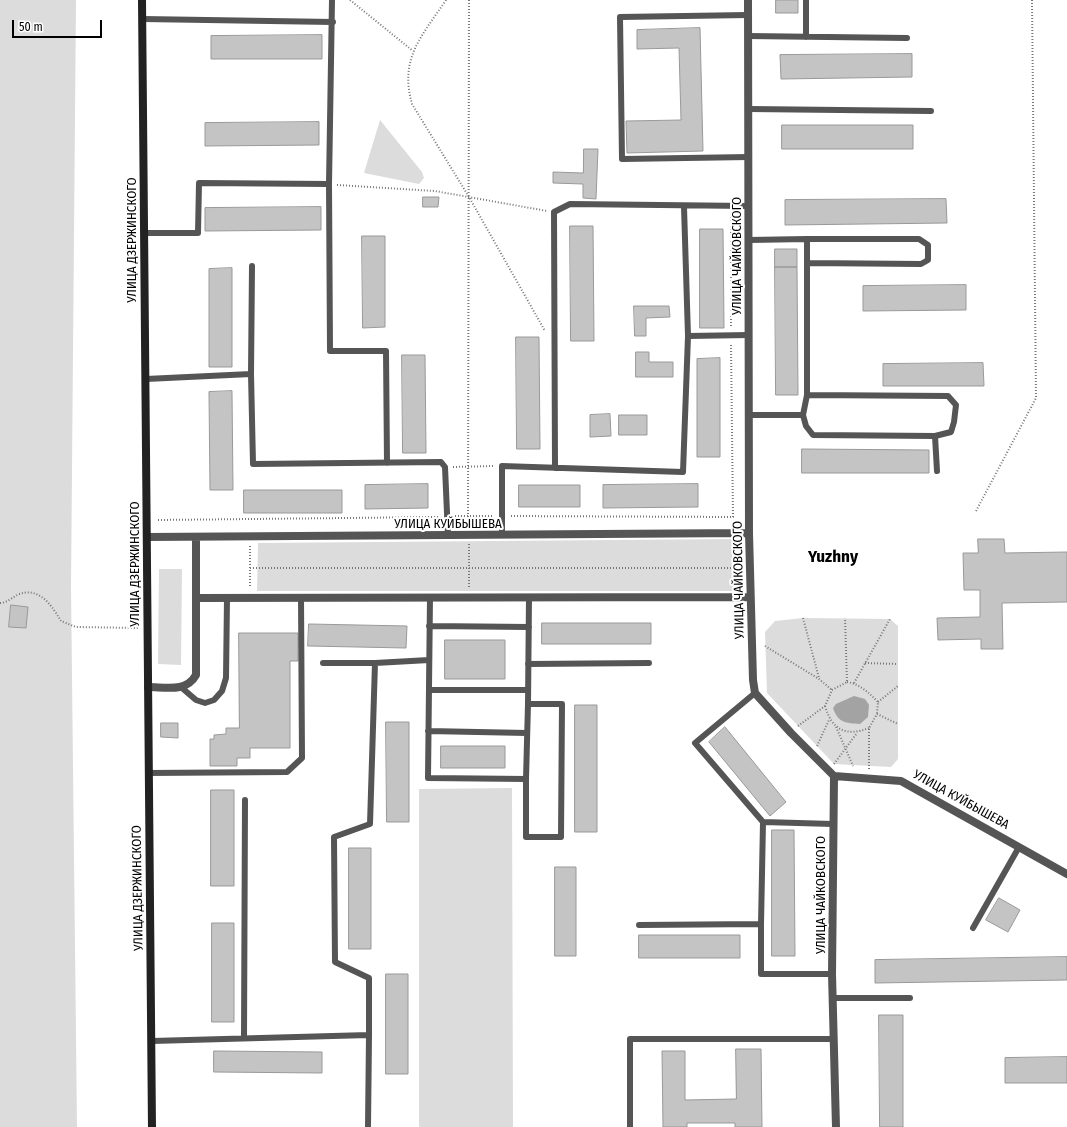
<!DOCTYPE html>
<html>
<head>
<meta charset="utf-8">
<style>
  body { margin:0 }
  #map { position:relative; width:1067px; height:1127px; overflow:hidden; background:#fff; font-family:"Fira Sans Condensed",sans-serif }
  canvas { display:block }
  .scale { position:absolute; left:12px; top:20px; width:90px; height:18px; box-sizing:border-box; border:2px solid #000; border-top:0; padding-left:5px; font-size:12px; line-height:14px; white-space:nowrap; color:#000; -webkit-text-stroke:3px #fff; paint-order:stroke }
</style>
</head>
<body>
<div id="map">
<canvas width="1067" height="1127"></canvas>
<div class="scale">50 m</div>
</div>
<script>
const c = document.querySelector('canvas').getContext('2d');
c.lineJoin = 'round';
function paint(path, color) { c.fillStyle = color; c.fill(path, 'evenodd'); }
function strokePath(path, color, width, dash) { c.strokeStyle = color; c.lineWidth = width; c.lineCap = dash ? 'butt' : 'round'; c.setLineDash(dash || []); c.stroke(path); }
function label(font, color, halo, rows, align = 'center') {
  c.font = font + ' "Fira Sans Condensed",sans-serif'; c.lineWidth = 4; c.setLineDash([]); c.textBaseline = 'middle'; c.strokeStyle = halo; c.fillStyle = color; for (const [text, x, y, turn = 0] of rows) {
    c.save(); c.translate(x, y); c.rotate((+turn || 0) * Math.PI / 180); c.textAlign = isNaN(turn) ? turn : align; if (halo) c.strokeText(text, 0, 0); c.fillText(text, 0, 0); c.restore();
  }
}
const green = new Path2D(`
  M0,0H76L71,587L77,1127H0Z
  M380,120L422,172L424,178L419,184L364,173Z
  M732,539L733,591H257L258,543Z
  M159,569H182L181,665L158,664Z
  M803,618L890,619L898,626V759L891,767L834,764L767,693L765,632L775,621Z
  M512,788L513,1127H419V789Z`);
const water = new Path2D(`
  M854,696L865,699L869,705L868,717L860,724C846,723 838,723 833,708L836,704Z`);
const building = new Path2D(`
  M776,0H798V13H776Z
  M700,28L703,151L627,153L626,121L681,120L679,48L637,49V30Z
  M322,35V59H211V36Z
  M912,54V77L781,79L780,55Z
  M319,122V145L205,146V123Z
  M782,125H913V149H782Z
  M584,149H598L596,199L583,198V184L553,183V172L583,173Z
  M423,197H439L438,207H423Z
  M946,199L947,223L785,225V200Z
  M321,207V230L205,231V208Z
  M570,226H593L594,341H571Z
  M700,229H723L724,328H700Z
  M362,236H385V327L363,328Z
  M775,249H797V267H775Z
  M775,267H797L798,395H776Z
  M232,268V367H209V269Z
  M966,285V310L863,311V286Z
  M634,306H669L670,317L646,318V336H635Z
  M516,337H539L540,449H517Z
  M636,352H649V362H673V377H636Z
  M402,355H425L426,453H403Z
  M720,358V457H697V359Z
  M983,363L984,386H883V364Z
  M232,391L233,490H210L209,392Z
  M610,414L611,436L590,437V415Z
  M619,415H647V435H619Z
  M802,449L929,450V473H802Z
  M428,484V508L365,509V485Z
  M698,484V507L603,508V485Z
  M519,485H580V507H519Z
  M244,490H342V513H244Z
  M978,539H1004L1005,553L1067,552V602L1002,603L1003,649H981V639L938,640L937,618L980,617V590H964L963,553H978Z
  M11,605L28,607L26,628L9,627Z
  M542,623H651V644H542Z
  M309,624L407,626L406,648L308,646Z
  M239,633H298V661H290V748H250V758H237V766H210V739H214V735L226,734V728H239Z
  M445,640H505V679H445Z
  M575,705H597V832H575Z
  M386,722H409V822H387Z
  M161,723H178V738L161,737Z
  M725,727L786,802L770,816L709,742Z
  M441,746H505V768H441Z
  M211,790H234V886H211Z
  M772,830H794L795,956H772Z
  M349,848H371V949H349Z
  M555,867H576V956H555Z
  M999,898L1020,910L1008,932L986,920Z
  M212,923H234V1022H212Z
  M639,935H740V958H639Z
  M1067,957V980L875,983V960Z
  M386,974H408V1074H386Z
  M879,1015H903V1127H880Z
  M736,1049H761L762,1127H735V1123H687V1127H663L662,1051H685V1100L736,1099Z
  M214,1051L322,1052V1073L214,1072Z
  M1067,1057V1083H1005V1058Z`);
const path = new Path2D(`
  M350,0L413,51
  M446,0C422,36 399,58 412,104L469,197L545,331
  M337,185L435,191L547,211
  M731,214V326
  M453,467L494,466
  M976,511L1036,398L1032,0
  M455,516H493
  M511,516L733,517L731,344
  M158,520L439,517
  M468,526L469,0
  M469,544V588
  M250,546V588
  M250,568H741
  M0,603C6,603 12,598 17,595C39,585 52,606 61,621L76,627L138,628
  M803,618L819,678
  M765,646L819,679L832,690
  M865,663L898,664
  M847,682C860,684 869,693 878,702L877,713
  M854,683L890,619
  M878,702L898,686
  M825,706C832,730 846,737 869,728
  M798,726L825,706L832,690L847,682L845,618
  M836,727L853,766
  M817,746L829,720
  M834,764L857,733
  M869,769V728L877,714L898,724`);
const service = new Path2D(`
  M332,0L329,184L330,351H386L387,463
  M806,0V37
  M748,15L620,17L622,159L749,157
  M143,19L333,22
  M748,36L907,38
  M749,109L931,111
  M144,233H198L199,183L329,184
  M807,239H919L928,245V260L921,264L807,263
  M749,240L807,239V395
  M252,266L251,374L253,464L441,462L445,467L448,536
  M688,336L749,335
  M146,379L251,374
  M749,415H803L806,426L813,435L935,436L951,432L954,422L956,405L948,396L807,395L803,415
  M935,436L937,471
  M555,468L554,212L570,204L749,206
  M502,535V466L683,472L688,336L684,207
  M430,597L428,778L526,779V837H561L562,704H528L529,597
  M429,626L529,627
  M323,663H375
  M528,664L649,663
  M182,688L196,700L205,703L214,700L222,691L226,678L227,598
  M429,690H528
  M755,693L695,743L763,822
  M428,731L527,733
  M148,773L287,772L302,758L301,597
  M526,779L528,704
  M761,924L763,822L833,824
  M639,925L761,924V974H832
  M973,928L1019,847
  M833,998H910
  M244,1038L245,800
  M152,1041L369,1035V978L335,962L334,837L370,824L375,663L429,660
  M368,1127L369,1035
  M630,1127V1039H833`);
const minor = new Path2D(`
  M748,0L749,533L753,680L755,693L791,733L834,776L832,974L836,1127
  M147,537L749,533
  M196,598L750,597
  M148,687C165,687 186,693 196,675V538
  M834,776L901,781L1067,874`);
const secondary = new Path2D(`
  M142,0L152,1127`);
const streetNames = [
  ["УЛИЦА ДЗЕРЖИНСКОГО",132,240,-90],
  ["УЛИЦА ЧАЙКОВСКОГО",737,256,-90],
  ["УЛИЦА КУЙБЫШЕВА",448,524],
  ["УЛИЦА ДЗЕРЖИНСКОГО",135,564,-90],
  ["УЛИЦА ЧАЙКОВСКОГО",739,580,-91],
  ["УЛИЦА КУЙБЫШЕВА",961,800,29],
  ["УЛИЦА ДЗЕРЖИНСКОГО",138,888,-91],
  ["УЛИЦА ЧАЙКОВСКОГО",821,895,-90]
];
const districtNames = [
  ["Yuzhny",833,557]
];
paint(green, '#dcdcdc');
paint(water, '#a3a3a3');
paint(building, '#c4c4c4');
strokePath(building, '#999', 1);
strokePath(path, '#777', 2, [1, 2]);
strokePath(service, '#555', 6);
strokePath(minor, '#555', 8);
strokePath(secondary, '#222', 8);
label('13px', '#000', '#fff', streetNames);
label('bold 17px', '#000', '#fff', districtNames);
</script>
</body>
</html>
